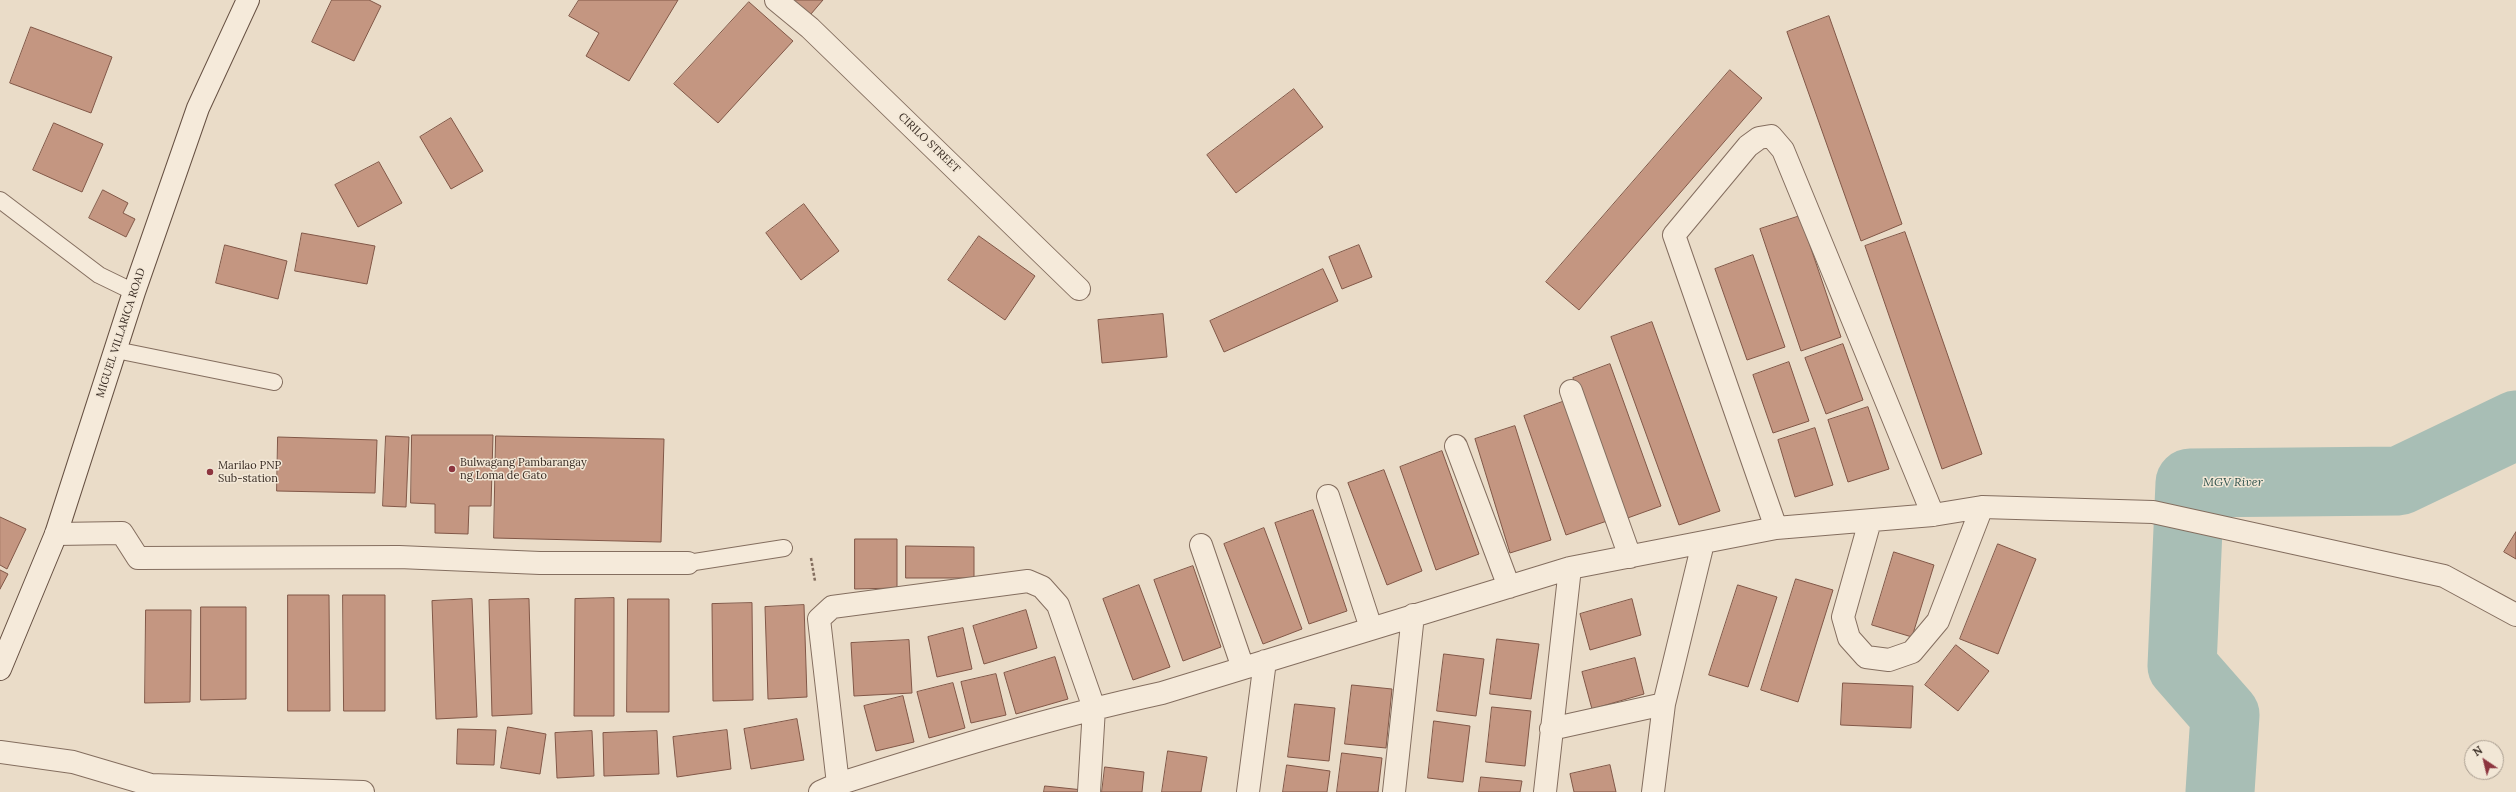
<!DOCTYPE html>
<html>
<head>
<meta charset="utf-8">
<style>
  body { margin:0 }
  #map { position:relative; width:2516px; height:792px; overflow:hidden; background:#eadcc8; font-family:Lora,serif }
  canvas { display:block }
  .north { position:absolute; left:2464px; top:740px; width:40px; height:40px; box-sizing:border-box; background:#f2e7d6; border:1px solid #a79b8e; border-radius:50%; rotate:325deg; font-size:11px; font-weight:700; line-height:16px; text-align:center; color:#362921 }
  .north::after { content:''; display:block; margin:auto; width:14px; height:18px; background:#8d353f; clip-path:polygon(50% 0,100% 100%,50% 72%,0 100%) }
</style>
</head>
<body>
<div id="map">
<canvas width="2516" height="792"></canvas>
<div class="north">N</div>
</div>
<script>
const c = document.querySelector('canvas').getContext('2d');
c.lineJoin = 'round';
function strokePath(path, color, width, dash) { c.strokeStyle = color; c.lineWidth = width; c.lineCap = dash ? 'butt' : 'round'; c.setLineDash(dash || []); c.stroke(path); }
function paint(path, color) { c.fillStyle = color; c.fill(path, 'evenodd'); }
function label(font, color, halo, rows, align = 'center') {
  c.font = font + ' Lora,serif'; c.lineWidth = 3; c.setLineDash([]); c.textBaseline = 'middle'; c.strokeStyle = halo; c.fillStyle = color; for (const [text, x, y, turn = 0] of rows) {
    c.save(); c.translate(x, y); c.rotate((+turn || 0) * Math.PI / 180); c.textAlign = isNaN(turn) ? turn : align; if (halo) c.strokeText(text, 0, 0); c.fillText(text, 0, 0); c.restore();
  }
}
const river = new Path2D(`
  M2220,792L2225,715L2182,666L2190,483L2399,481L2516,425`);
const building = new Path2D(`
  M332,0H369L381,6L354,61L312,42Z
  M579,0H678L629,81L586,56L599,33L569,16Z
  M794,0H823L811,14Z
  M749,2L793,41L718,123L674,84Z
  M1829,16L1902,224L1861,241L1787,32Z
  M31,27L112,57L91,113L10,83Z
  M1730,70L1762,98L1579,310L1546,282Z
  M1294,89L1323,127L1236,193L1207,155Z
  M451,118L483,171L451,189L420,137Z
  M54,123L103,144L82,192L33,170Z
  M379,162L402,203L358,227L335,185Z
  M103,190L128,203L123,213L135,219L126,237L89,218Z
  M804,204L839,251L801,280L766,233Z
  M1800,216L1841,337L1801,351L1760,229Z
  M1905,232L1982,454L1942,469L1865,246Z
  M302,233L375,246L367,284L295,271Z
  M979,236L1035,276L1005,320L948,280Z
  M225,245L287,261L278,299L216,283Z
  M1359,245L1372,277L1342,289L1329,257Z
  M1753,255L1785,347L1747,360L1715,269Z
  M1323,269L1338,301L1224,352L1210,321Z
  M1163,314L1167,357L1102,363L1098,320Z
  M1652,322L1720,511L1679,525L1611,337Z
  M1843,344L1863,400L1826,414L1805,358Z
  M1789,362L1809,421L1773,433L1753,375Z
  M1610,364L1661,506L1622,520L1573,378Z
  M1565,401L1607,521L1566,535L1524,416Z
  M1868,407L1889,469L1848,482L1828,420Z
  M1515,426L1551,540L1510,553L1475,439Z
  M1815,428L1833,485L1795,497L1778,440Z
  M412,435H493L491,506H469L468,534L435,533V504L411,503Z
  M386,436L409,437L406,507L383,506Z
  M496,436L664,439L661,542L494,538Z
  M278,437L377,440L375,493L277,491Z
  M1442,451L1479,554L1436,570L1400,467Z
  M1384,470L1422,571L1387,585L1348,483Z
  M1313,510L1347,611L1309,624L1275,523Z
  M0,517L26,529L7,569L0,565Z
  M1264,528L1302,629L1263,644L1224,544Z
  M2516,532V559L2504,552Z
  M855,539H897V588L855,589Z
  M1998,544L2036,559L1998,654L1960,639Z
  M906,546L974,547V578H906Z
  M1894,552L1934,565L1912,637L1872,625Z
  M1193,566L1221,647L1183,661L1154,580Z
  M0,570L8,574L0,589Z
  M1796,579L1833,590L1798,702L1761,690Z
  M1139,585L1170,667L1133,680L1103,599Z
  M1738,585L1777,597L1748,687L1709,675Z
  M288,595H329L330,711H288Z
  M343,595H385V711H344Z
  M614,598V716H574L575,599Z
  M472,599L477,717L436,719L432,601Z
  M529,599L532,714L492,716L489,600Z
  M628,599H669V712H627Z
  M1632,599L1641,635L1590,650L1580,614Z
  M752,603L753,700L713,701L712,604Z
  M804,605L807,697L768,699L765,607Z
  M201,607H246V699L201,700Z
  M146,610H191L190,702L145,703Z
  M1026,610L1037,648L984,664L973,626Z
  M963,628L972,669L937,677L928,637Z
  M1497,639L1539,644L1531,699L1490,694Z
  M909,640L912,693L854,696L851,643Z
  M1956,645L1989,671L1958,711L1925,685Z
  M1444,654L1484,659L1476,716L1437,711Z
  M1055,657L1068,699L1016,714L1004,673Z
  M1635,658L1644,694L1592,709L1582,672Z
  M996,674L1006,715L971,723L961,682Z
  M953,683L965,728L929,738L917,692Z
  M1843,683L1913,686L1911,728L1841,725Z
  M1352,685L1392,689L1386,748L1345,744Z
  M903,696L914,742L876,751L864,706Z
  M1295,704L1335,708L1329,761L1288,757Z
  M1492,707L1531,711L1525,766L1486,762Z
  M797,719L804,760L751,769L744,729Z
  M1434,721L1470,726L1463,782L1428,778Z
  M508,727L546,734L540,774L501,768Z
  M458,729L496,730L494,765L457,764Z
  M727,730L731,769L677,777L673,737Z
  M592,731L594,776L557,778L555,733Z
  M657,731L659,774L604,776L603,733Z
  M1168,751L1207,757L1201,792H1162Z
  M1342,753L1382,758L1378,792H1337Z
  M1287,765L1330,771L1327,792H1283Z
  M1610,765L1616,792H1574L1570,774Z
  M1105,767L1144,772L1142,792H1102Z
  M1481,777L1522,781L1520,792H1479Z
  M1045,786L1083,790L1082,792H1044Z`);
const path = new Path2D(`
  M811,558L815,581`);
const lane = new Path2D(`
  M0,200L99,275L134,292
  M116,350L274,382
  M688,563L784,548`);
const street = new Path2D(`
  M776,0L810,28L1079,289
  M1571,391L1630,557
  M1456,446L1509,587
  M1328,496L1371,628
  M1870,521L1843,617L1849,638L1866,657L1889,660L1912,652L1938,621L1982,507
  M1776,528L1674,235L1748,146L1759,138L1771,136L1783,150L1933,515
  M56,534L122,533L138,558L399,557L540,563H688
  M1201,545L1243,668
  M1551,729L1664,704
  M0,752L73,762L151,785L363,792
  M838,784L819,619L832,607L1028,581L1042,587L1058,605L1094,708L1089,792
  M820,792L838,784C945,750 1052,717 1162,693L1570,568L1776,528L1933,515L1982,507L2153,512L2444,576L2516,615
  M1248,792L1265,661
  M1394,792L1413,615
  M1545,792L1570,568
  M1653,792L1664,704L1703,543`);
const secondary = new Path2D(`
  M0,669L56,534L134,292L198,108L248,0`);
const markers = [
  [452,469,4,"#8d353f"],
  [210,472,4,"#8d353f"]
];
const streetNames = [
  ["CIRILO STREET",929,143,44],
  ["MIGUEL VILLARICA ROAD",121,333,-72]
];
const poiNames = [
  ["Bulwagang Pambarangay",460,463],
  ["ng Loma de Gato",460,476],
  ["Marilao PNP",218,466],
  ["Sub-station",218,479]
];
const waterNames = [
  ["MGV River",2233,483]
];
strokePath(river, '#a8beb5', 69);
paint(building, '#c49681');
strokePath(building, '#815747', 1);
strokePath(lane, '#846e5f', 18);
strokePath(street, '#846e5f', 24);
strokePath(secondary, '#665042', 24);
strokePath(path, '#846e5f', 2.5, [3, 2]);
strokePath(lane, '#f5eada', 16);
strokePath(street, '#f5eada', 22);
strokePath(secondary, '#f5eada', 22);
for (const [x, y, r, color] of markers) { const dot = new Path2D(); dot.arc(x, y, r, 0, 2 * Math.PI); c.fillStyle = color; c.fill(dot); strokePath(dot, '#f2e7d6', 1.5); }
label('11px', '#362921', '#f2e7d6', streetNames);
label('11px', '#362921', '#f2e7d6', poiNames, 'left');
label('italic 12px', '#31544e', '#f2e7d6', waterNames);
</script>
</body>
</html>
